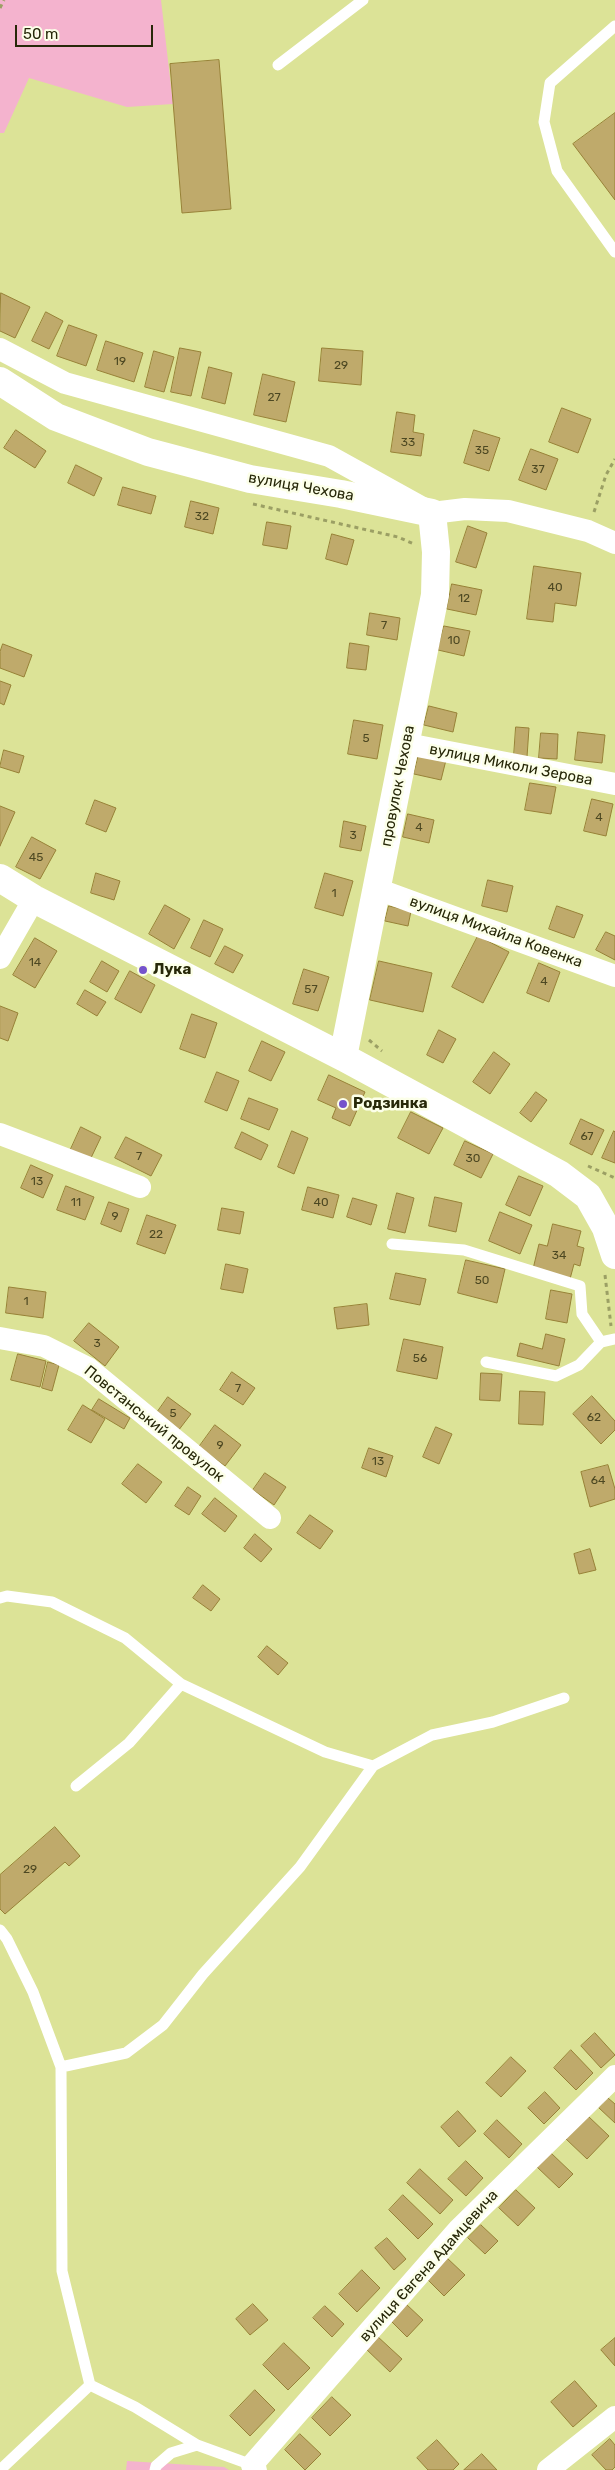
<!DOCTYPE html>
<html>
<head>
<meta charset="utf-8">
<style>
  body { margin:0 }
  #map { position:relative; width:615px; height:2470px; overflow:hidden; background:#dce397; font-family:Rubik,sans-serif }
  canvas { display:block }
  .scale { position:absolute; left:15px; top:25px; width:138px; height:22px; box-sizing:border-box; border:2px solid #272809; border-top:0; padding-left:6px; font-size:15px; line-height:18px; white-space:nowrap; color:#272809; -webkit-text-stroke:4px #fcffe9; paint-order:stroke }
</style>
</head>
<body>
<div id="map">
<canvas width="615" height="2470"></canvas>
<div class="scale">50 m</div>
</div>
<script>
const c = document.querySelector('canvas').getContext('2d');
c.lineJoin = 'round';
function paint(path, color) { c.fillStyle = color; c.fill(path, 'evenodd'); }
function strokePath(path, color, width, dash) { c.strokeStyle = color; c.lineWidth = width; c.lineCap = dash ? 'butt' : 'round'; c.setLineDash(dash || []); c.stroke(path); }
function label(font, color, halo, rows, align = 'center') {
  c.font = font + ' Rubik,sans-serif'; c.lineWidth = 5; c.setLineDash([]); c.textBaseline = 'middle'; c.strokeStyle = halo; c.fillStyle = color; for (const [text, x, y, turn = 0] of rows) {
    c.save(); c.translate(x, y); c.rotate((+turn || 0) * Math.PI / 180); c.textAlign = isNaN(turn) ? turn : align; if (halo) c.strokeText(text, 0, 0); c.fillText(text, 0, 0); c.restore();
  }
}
const green = new Path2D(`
  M0,0H161L173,104L127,107L29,78L4,133H0Z
  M127,2461L224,2467L229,2470H126Z`);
const building = new Path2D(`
  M219,60L231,209L182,213L170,64Z
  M615,113V200L573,144Z
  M1,293L30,307L15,338L0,331Z
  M46,312L63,321L49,349L32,341Z
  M69,325L97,335L86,366L57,356Z
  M106,341L143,353L134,382L97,370Z
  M180,348L201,352L191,396L171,392Z
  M322,348L363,351L361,385L319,381Z
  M154,351L174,357L164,392L145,387Z
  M209,367L232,373L225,404L202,398Z
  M263,374L295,382L286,422L254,415Z
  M562,408L591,419L578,453L549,442Z
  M397,412L415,415L413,432L424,434L421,456L391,452Z
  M16,430L46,451L35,468L4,448Z
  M474,430L500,438L489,471L464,463Z
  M531,449L558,459L546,490L519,480Z
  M76,465L102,478L94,496L68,483Z
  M123,487L156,496L151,514L118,505Z
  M191,501L219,508L213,534L185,527Z
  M267,522L291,526L287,549L263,545Z
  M468,526L487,533L476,568L456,562Z
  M332,534L354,540L347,565L326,559Z
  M534,566L581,573L576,606L555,603L553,622L527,619Z
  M452,584L482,590L476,615L447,609Z
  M370,613L400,618L397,640L367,635Z
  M444,626L470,631L464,656L438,650Z
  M350,643L369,646L366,670L347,668Z
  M3,644L32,655L24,677L0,668V652Z
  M0,681L11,685L4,705L0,703Z
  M429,706L457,713L453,732L424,725Z
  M354,720L383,725L377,759L348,754Z
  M516,727L529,728L527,757L514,756Z
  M578,732L605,735L602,763L575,760Z
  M541,733L558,734L557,759L539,758Z
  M4,750L24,756L19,773L0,767Z
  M419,754L446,760L441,780L414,774Z
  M530,783L556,787L551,814L525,810Z
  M592,799L613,804L606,836L584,831Z
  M95,800L116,808L106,832L86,824Z
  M0,806L15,812L0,846Z
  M408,814L434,820L429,843L403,837Z
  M344,821L366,826L361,851L340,847Z
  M32,837L56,850L40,879L16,867Z
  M96,873L120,881L114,900L91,893Z
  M325,873L353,881L343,916L315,908Z
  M488,880L513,886L507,912L482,906Z
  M165,905L190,919L174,949L149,934Z
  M389,906L411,911L408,926L385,921Z
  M557,906L583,915L574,938L549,929Z
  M204,920L223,929L210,957L191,948Z
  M606,932L615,936V960L596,950Z
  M478,936L509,952L483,1003L452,987Z
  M35,938L57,951L35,988L13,975Z
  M225,946L243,955L233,973L215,964Z
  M102,961L119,971L107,992L90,982Z
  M379,961L432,973L423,1012L370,1000Z
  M539,963L560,972L549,1002L527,993Z
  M304,969L329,977L318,1011L293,1004Z
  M130,971L155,985L141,1013L115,999Z
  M85,990L106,1002L97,1016L77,1004Z
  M0,1006L18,1013L8,1041L0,1038Z
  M192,1014L217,1023L205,1058L180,1049Z
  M439,1030L456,1039L443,1063L427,1055Z
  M262,1041L285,1052L271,1081L249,1071Z
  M494,1052L510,1064L490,1094L473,1082Z
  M217,1072L239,1081L227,1111L205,1102Z
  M329,1075L365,1092L350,1126L332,1118L336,1108L318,1100Z
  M536,1092L547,1100L531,1122L520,1113Z
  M249,1098L278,1109L269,1130L241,1119Z
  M411,1112L443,1128L429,1154L398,1138Z
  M581,1119L604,1130L592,1155L570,1144Z
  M81,1127L101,1137L90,1160L70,1151Z
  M292,1131L308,1138L294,1174L278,1167Z
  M614,1131L615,1132V1163L602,1158Z
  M242,1132L268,1145L261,1160L235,1148Z
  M126,1137L162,1155L151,1176L115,1158Z
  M465,1141L493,1154L481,1178L454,1165Z
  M31,1165L53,1175L43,1198L21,1188Z
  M519,1176L543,1186L530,1216L506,1205Z
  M66,1186L94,1197L85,1220L57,1210Z
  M308,1187L339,1195L333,1218L302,1210Z
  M397,1193L414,1198L405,1233L388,1229Z
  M435,1197L462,1203L456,1232L429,1226Z
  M353,1198L377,1205L371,1225L347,1217Z
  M109,1202L129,1209L121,1232L101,1224Z
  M222,1208L244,1212L240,1234L218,1230Z
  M500,1212L532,1225L520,1254L489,1241Z
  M147,1215L176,1225L165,1254L137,1244Z
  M553,1224L581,1231L577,1246L584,1248L580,1266L574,1264L570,1279L533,1269L539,1244L547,1246Z
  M466,1260L505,1269L497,1303L458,1293Z
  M226,1264L248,1269L243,1293L221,1289Z
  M396,1273L426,1279L420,1305L390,1299Z
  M9,1287L46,1292L43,1318L6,1313Z
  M551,1290L572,1294L567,1323L546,1319Z
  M367,1304L369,1325L337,1329L334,1308Z
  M89,1323L119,1347L105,1366L74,1341Z
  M546,1334L565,1339L559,1366L517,1356L520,1343L542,1349Z
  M404,1339L443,1347L437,1379L397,1371Z
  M18,1354L46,1361L40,1387L11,1380Z
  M48,1362L59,1365L52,1391L42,1388Z
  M232,1372L255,1388L243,1405L220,1390Z
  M481,1373L502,1374L500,1401L480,1400Z
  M520,1391L545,1392L543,1425L519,1424Z
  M592,1396L615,1421V1430L601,1444L573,1414Z
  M168,1397L191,1414L178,1431L156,1414Z
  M99,1399L130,1418L124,1429L92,1410Z
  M83,1405L105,1419L91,1443L68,1430Z
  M215,1425L241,1445L225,1466L199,1447Z
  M436,1427L452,1434L439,1464L423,1457Z
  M369,1448L393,1456L386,1477L362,1468Z
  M138,1464L162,1482L146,1503L122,1484Z
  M608,1465L615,1489V1499L590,1507L581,1472Z
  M265,1473L286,1487L274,1505L253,1490Z
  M188,1487L201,1496L189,1515L175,1506Z
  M215,1498L237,1516L225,1532L202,1514Z
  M310,1515L333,1531L320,1549L297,1533Z
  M255,1534L272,1549L261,1562L244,1548Z
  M590,1549L596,1570L579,1574L574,1554Z
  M203,1585L220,1599L211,1611L193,1598Z
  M267,1646L288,1663L278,1675L258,1657Z
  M55,1827L80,1856L69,1866L65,1862L5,1914L0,1909V1875Z
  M595,2033L615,2055L601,2068L581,2046Z
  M571,2050L593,2073L576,2090L554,2068Z
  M511,2057L526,2071L501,2097L486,2083Z
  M545,2092L560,2108L544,2124L528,2108Z
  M608,2098L615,2104V2123L599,2108Z
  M458,2111L476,2131L459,2147L441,2127Z
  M588,2116L609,2136L587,2159L566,2139Z
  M497,2120L522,2144L509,2158L484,2134Z
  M551,2153L573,2174L559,2188L537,2167Z
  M466,2161L483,2178L466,2196L448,2179Z
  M420,2169L453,2200L440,2214L407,2183Z
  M516,2190L535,2208L518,2226L499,2208Z
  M403,2195L433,2224L418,2239L389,2210Z
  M481,2225L498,2241L485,2254L468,2238Z
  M387,2238L406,2259L394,2270L375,2248Z
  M446,2257L465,2275L444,2296L426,2278Z
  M362,2270L380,2288L357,2312L339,2294Z
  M253,2304L268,2320L250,2335L236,2319Z
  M406,2304L423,2320L407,2337L390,2320Z
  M325,2306L344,2324L332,2337L313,2318Z
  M377,2336L402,2359L390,2372L365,2348Z
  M615,2338V2366L601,2350Z
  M284,2343L310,2368L288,2390L263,2365Z
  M575,2381L597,2406L573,2427L551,2402Z
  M255,2390L275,2410L250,2436L230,2416Z
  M332,2397L351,2415L330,2436L312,2418Z
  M300,2434L321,2454L305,2470L285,2450Z
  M610,2439L615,2445V2467L612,2470H606L592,2455Z
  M437,2440L459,2464L453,2470H428L417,2458Z
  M482,2454L497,2470H464Z`);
const path = new Path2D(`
  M0,8L4,0
  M253,504L398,537L414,544
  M594,512L606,475L615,459
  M369,1040L382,1051
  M588,1166L615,1178
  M605,1275L611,1326`);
const lane = new Path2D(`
  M615,26L550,83L544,122L557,171L615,252
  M278,65L363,0
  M392,1244L464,1250L580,1286L582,1314L601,1342L615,1339
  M486,1362L556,1376L579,1365L601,1342
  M0,1598L7,1596L52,1602L125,1638L181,1684L325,1752L373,1766
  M76,1786L129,1743L181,1684
  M0,1930L7,1939L33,1992L61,2067L62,2271L90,2385L135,2407L197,2445L252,2465
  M61,2067L126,2053L163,2025L203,1974L300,1867L373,1766L432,1735L493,1722L564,1698
  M0,2470L90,2385
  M155,2470L156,2466L171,2453L197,2445`);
const street = new Path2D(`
  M0,349L65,383L329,456L432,513L465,509L508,511L588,531L615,543
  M407,744L615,784
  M377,889L615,976
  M0,958L34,899
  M0,1134L140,1187
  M0,1338L44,1346L88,1368L270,1518
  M256,2470L252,2465L459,2229L615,2076
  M548,2470L615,2417`);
const secondary = new Path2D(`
  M0,381L56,417L148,452L250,479L341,494L432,513L436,552L435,595L343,1057
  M0,878L34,899L343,1057L559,1174L588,1196L606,1228L615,1255`);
const markers = [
  [143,970,5,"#7553cc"],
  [343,1104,5,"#7553cc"]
];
const numberNames = [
  ["19",120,362],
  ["29",341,366],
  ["27",274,398],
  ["33",408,443],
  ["35",482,451],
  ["37",538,470],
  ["32",202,517],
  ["40",555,588],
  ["12",464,599],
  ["7",384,626],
  ["10",454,641],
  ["5",366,739],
  ["4",599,818],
  ["4",419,828],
  ["3",353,836],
  ["45",36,858],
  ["1",334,894],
  ["14",35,963],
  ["4",544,982],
  ["57",311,990],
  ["67",587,1137],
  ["7",139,1157],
  ["30",473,1159],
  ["13",37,1182],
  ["11",76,1203],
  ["40",321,1203],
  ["9",115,1217],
  ["22",156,1235],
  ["34",559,1256],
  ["50",482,1281],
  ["1",26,1302],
  ["3",97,1344],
  ["56",420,1359],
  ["7",238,1389],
  ["5",173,1414],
  ["62",594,1418],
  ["9",220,1446],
  ["13",378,1462],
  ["64",598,1481],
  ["29",30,1870]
];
const streetNames = [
  ["вулиця Чехова",301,487,10],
  ["вулиця Миколи Зерова",511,765,11],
  ["провулок Чехова",398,786,-79],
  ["вулиця Михайла Ковенка",496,932,20],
  ["Повстанський провулок",154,1424,39],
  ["вулиця Євгена Адамцевича",429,2266,-48]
];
const poiNames = [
  ["Лука",153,970],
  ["Родзинка",353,1104]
];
paint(green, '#f4b3ce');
paint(building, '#bfaa6b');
strokePath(building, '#978137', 1);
strokePath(path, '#9b9f64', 3, [4, 4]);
strokePath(lane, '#fff', 11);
strokePath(street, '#fff', 22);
strokePath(secondary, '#fff', 28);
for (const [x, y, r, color] of markers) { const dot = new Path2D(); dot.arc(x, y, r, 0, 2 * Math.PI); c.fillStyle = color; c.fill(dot); strokePath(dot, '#fcffe9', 2); }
label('12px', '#4d4822', null, numberNames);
label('15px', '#272809', '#fcffe9', streetNames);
label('bold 15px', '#272809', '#fcffe9', poiNames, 'left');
</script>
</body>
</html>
